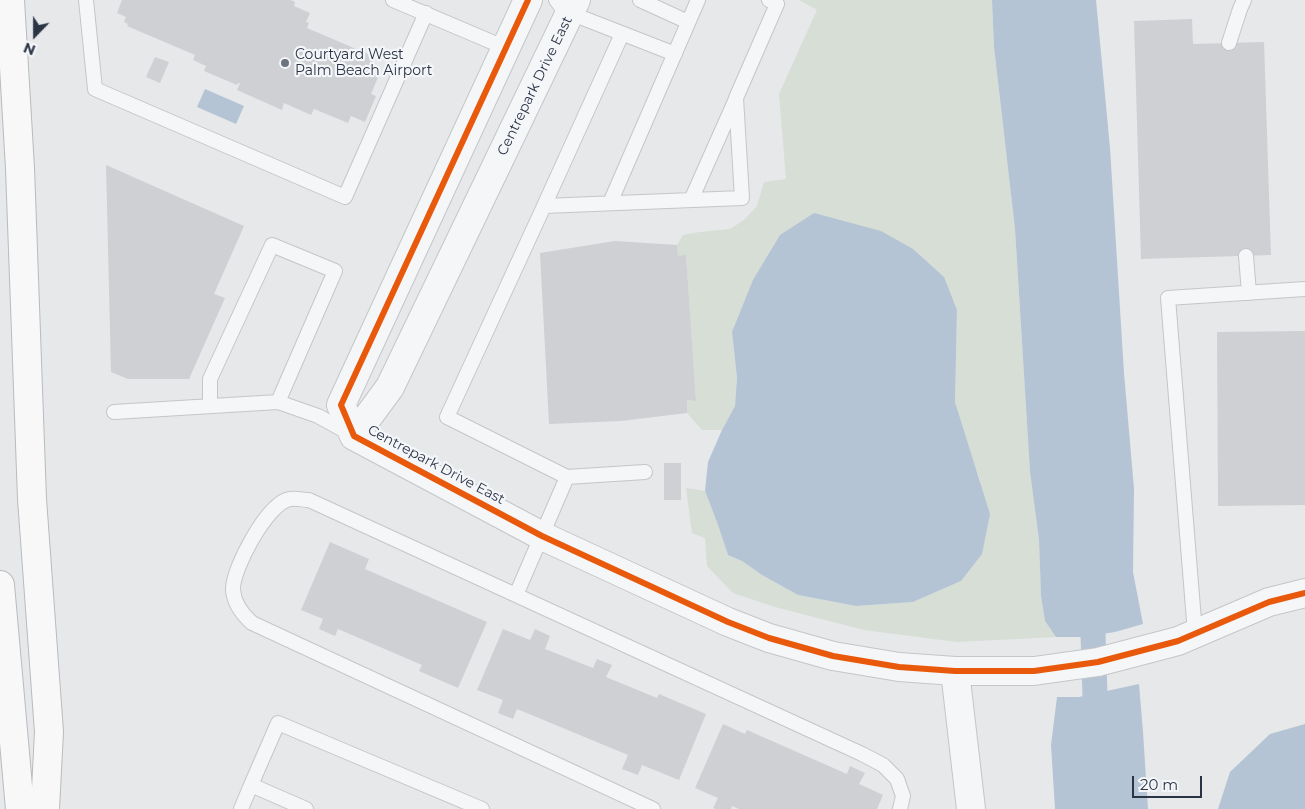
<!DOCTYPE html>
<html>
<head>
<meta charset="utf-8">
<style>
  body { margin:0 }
  #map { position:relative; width:1305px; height:809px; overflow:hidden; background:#e6e8ea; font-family:Montserrat,sans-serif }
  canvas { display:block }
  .north { position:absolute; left:10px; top:10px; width:50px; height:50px; -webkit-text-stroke:4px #f4f6f9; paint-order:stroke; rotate:202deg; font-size:14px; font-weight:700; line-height:20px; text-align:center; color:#2b3445 }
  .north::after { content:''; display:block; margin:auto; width:18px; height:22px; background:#2b3445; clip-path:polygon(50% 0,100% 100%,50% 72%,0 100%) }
  .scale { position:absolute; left:1132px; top:776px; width:70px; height:22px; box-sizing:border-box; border:2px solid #2b3445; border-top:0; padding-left:6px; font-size:15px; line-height:18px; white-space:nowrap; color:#2b3445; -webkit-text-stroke:4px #f4f6f9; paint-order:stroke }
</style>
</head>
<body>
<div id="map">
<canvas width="1305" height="809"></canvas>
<div class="north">N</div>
<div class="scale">20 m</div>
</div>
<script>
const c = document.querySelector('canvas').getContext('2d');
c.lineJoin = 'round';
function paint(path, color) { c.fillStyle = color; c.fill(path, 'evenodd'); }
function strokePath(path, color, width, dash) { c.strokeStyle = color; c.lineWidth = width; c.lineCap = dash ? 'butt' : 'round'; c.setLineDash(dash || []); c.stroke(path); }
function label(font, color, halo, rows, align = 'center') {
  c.font = font + ' Montserrat,sans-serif'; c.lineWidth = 4.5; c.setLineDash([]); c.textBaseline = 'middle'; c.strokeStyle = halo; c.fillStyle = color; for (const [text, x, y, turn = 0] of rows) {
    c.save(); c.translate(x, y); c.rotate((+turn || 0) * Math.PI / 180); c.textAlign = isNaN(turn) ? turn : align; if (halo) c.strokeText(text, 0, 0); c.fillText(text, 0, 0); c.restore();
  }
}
const green = new Path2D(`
  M799,0H992L994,47L1015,229L1030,472L1039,540L1041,596L1045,621L1056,637L957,642L864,630L775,607L733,593L707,566L705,538L692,533L686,488L705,491L718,525L728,555L742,561L762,575L798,595L856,606L913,602L961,581L980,480L967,444L955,402L957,311L732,332L737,378L735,406L722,430H702L687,413V400L696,401L686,256H678L677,245L683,235L700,232L730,229L744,220L757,206L764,182L786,179L779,94L817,10Z`);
const water = new Path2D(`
  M992,0H1096L1110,148L1124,373L1134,489L1133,572L1143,624L1115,632L1082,637H1056L1045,621L1041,596L1039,540L1030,472L1015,229L994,47Z
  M205,89L244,106L236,124L197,107Z
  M814,213L881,231L913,249L944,277L957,310L955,402L990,514L982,554L961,581L913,602L856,606L798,595L762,575L742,561L728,555L718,525L705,491L708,462L722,430L735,406L737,378L732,332L753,280L780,235Z
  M1139,684L1143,732L1148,809H1055L1051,745L1057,697H1079Z
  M1305,724V809H1218L1230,772L1270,734Z`);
const canal = new Path2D(`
  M1092,602L1096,727`);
const building = new Path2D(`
  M122,0H291L295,2L294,6L310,13L306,22L309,23L307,28L375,57L371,65L381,70L371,94L376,96L365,122L351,116L348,123L314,109L311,115L284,103L282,110L237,90L240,83H238L237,85L204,71L206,66L193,60L195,55L127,26L128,24L124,22L126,17L117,13Z
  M1192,19L1193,44L1264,42L1271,255L1141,259L1134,21Z
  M155,57L169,62L160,83L146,77Z
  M106,165L244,226L214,294L225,298L189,379H128L111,372Z
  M615,241L677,245L678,256L686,255L696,401L687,400V413L621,421L549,424L540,253Z
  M1305,331V505L1218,506L1217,332Z
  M664,463H681V500H664Z
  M330,542L369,559L365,569L487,622L458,688L419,671L422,665L338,629L335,636L319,629L323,619L301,610Z
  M503,629L530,640L535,629L550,636L545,649L593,668L597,659L612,665L606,677L657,698L659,694L706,714L679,780L642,765L638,775L622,769L628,755L517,709L513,719L498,713L503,700L477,690Z
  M723,724L745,734L747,730L847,774L850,766L865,773L859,784L883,795L877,809H739L732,806L731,809H716L713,808L718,798L695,788Z`);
const lane = new Path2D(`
  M86,0L95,89L345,197L426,13
  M393,0L506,48
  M556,0L562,8L575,15L675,54
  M640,0L688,22
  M1229,43L1240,9L1244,0
  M691,200L735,101
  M610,203L698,0
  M544,206L742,198L736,98L777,4L769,0
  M1246,256L1249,293
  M210,406V379L272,245L335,271L278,402
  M114,412L278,402L318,416L351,434
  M567,477L447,417L544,206L622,34
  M516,595L567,477L645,472
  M1195,633L1168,298L1305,289
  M251,785L278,723L482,809
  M241,809L251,785L306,809
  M653,809L252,623C242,614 234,604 233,590C232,569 268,502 290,499C296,498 304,500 309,500L862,754L883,765L897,779L903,796L900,809`);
const street = new Path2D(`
  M528,0L341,405L354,436L542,536L728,622L769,638L833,656L899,667L955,671H1034L1098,662L1178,641L1269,602L1305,593
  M354,436L390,387L576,0
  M955,671L971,809`);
const highway = new Path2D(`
  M10,0L20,168L32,499L49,732L45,809
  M0,585L20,809`);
const cycleway = new Path2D(`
  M528,0L341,405L354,436L542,536L728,622L769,638L833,656L899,667L955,671H1034L1098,662L1178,641L1269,602L1305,593`);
const markers = [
  [285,63,5,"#6c737f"]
];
const poiNames = [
  ["Courtyard West",295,55],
  ["Palm Beach Airport",295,71]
];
const streetNames = [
  ["Centrepark Drive East",535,86,-64],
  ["Centrepark Drive East",436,465,28]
];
paint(green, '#d6ded6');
paint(water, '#b4c4d5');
strokePath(canal, '#b4c4d5', 25);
paint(building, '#ced0d3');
strokePath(lane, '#c4c6c8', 16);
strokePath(street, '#c4c6c8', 30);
strokePath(highway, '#b8bbbf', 30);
strokePath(lane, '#f5f6f7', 14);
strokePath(street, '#f5f6f7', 28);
strokePath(highway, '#f8f8f8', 28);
strokePath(cycleway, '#e8590c', 6);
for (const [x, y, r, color] of markers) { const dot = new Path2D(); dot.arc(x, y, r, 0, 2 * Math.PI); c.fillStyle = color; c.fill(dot); strokePath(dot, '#f4f6f9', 2); }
label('14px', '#2b3445', '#f4f6f9', poiNames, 'left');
label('14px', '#2b3445', '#f4f6f9', streetNames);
</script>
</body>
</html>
